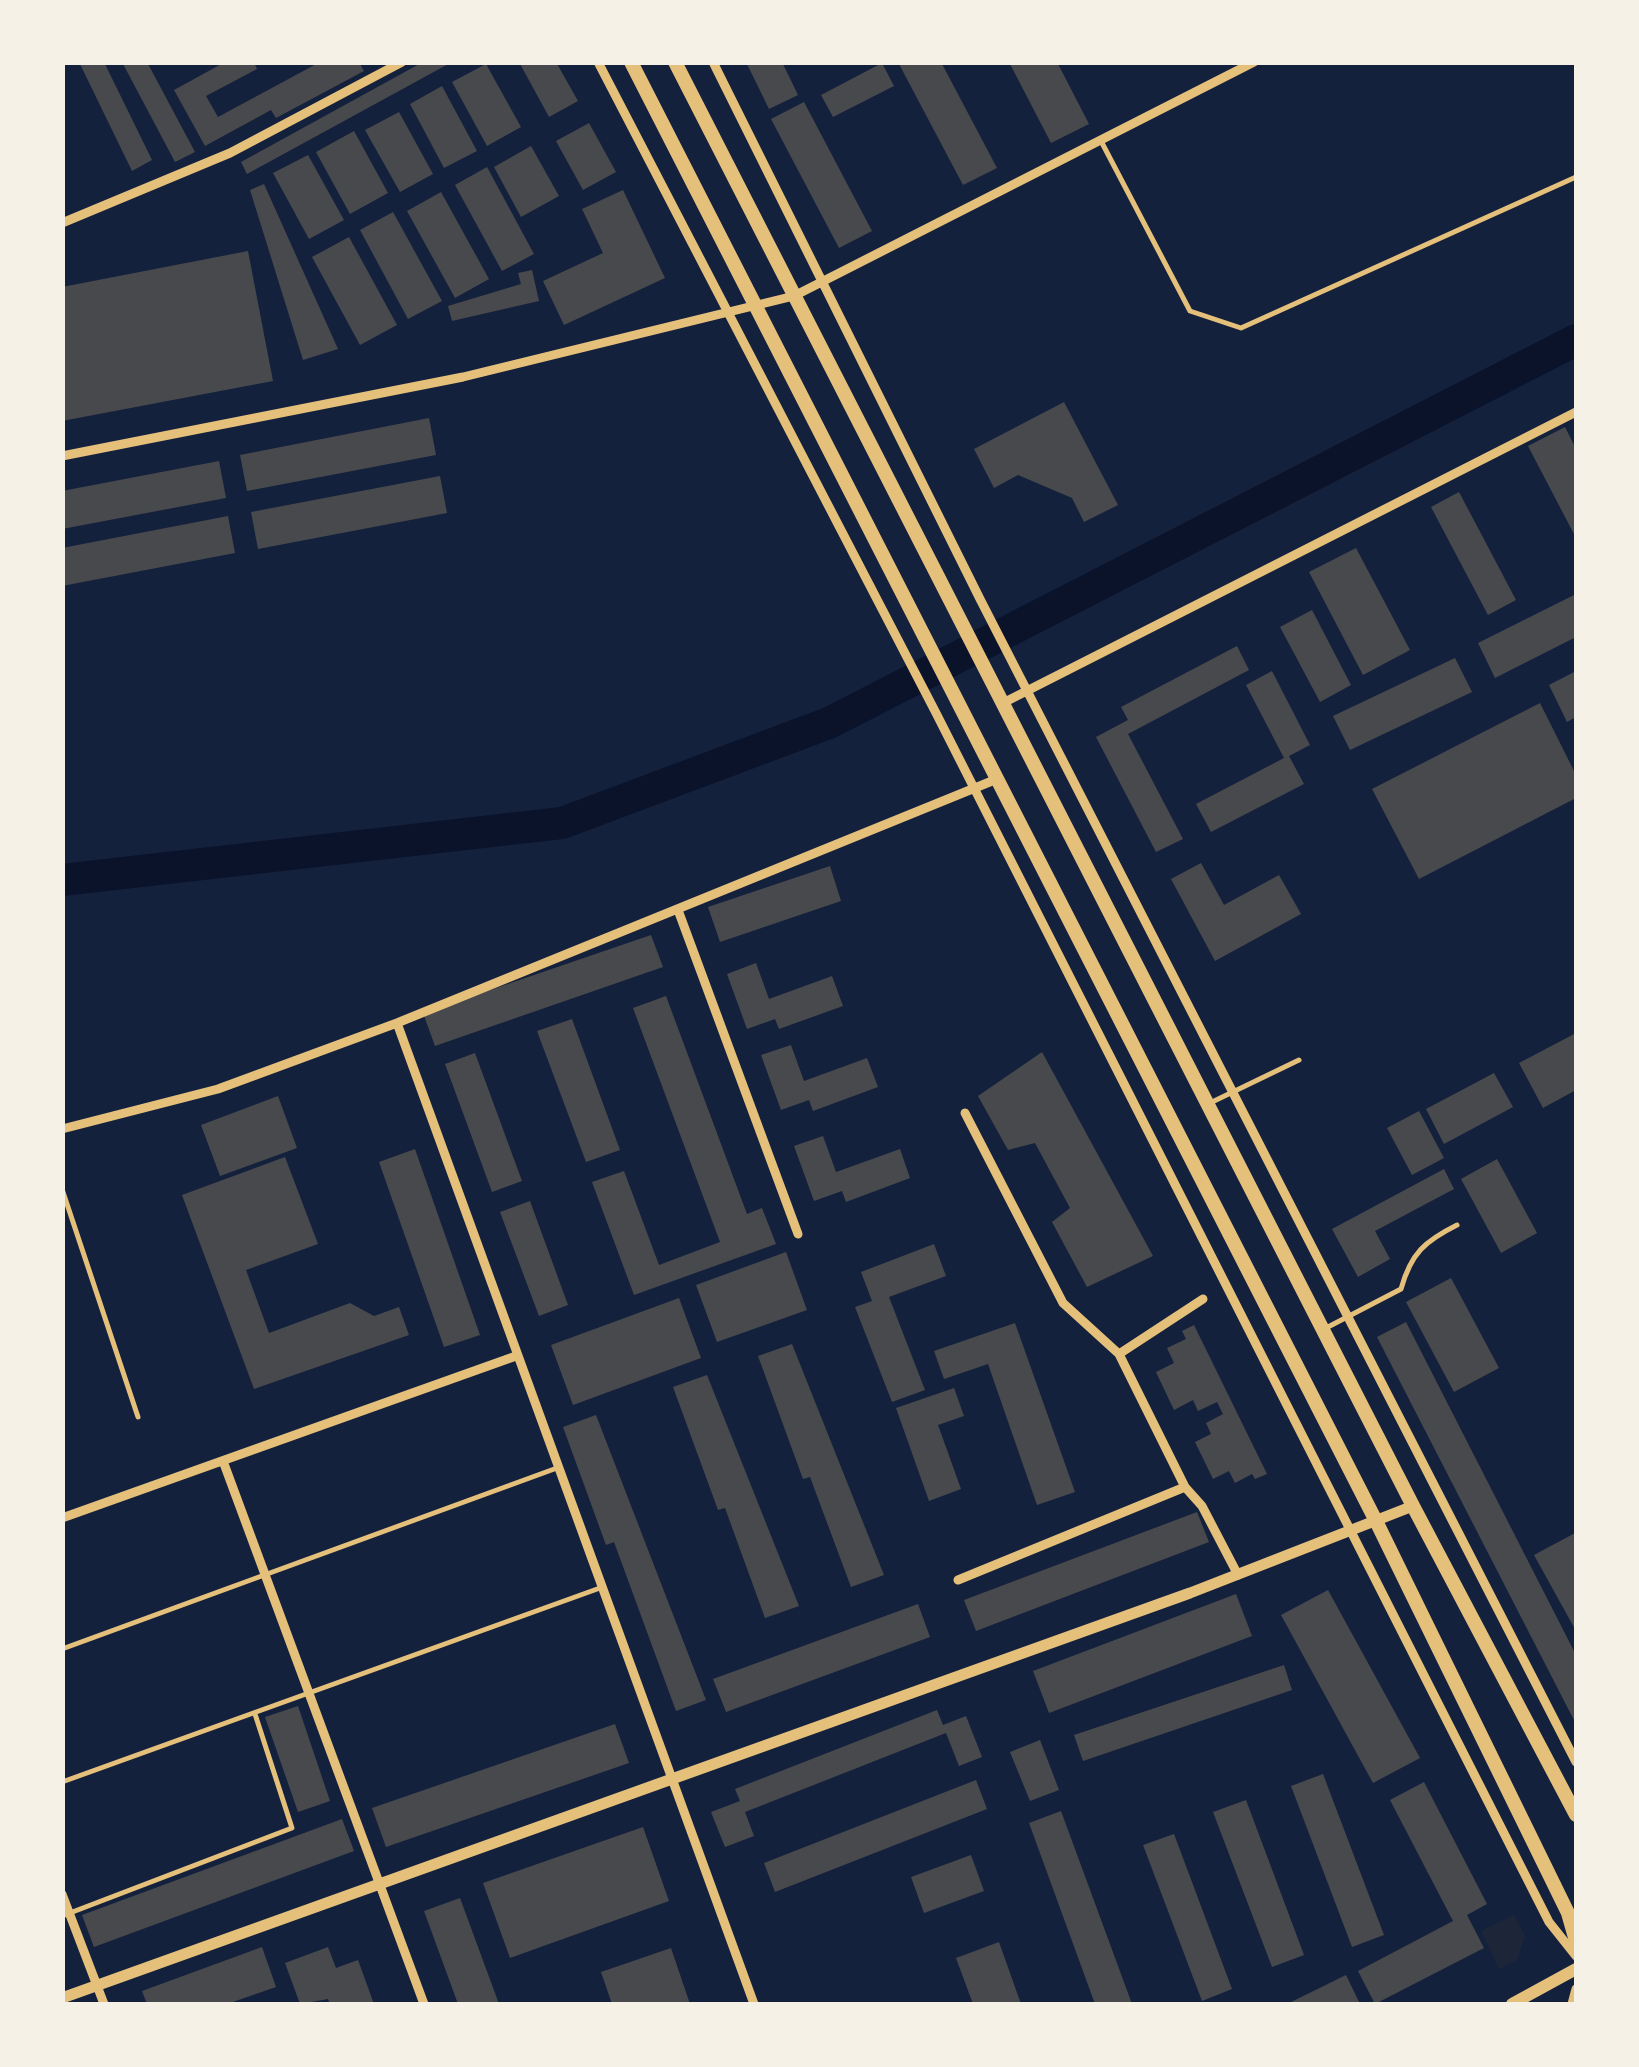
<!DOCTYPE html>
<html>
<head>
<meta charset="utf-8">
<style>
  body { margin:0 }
  #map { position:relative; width:1639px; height:2067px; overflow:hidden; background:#14213d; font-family:Raleway,sans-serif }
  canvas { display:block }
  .frame { position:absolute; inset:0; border:65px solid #f6f1e7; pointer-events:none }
</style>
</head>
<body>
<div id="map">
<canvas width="1639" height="2067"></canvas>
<div class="frame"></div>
</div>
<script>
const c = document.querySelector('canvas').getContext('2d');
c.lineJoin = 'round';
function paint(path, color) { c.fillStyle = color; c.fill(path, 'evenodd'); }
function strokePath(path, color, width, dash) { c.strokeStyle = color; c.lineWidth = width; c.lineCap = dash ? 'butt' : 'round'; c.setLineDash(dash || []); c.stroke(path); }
const green = new Path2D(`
  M1514,1915L1525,1936L1517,1960L1499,1969L1481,1931Z`);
const river = new Path2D(`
  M62,880L562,823L829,723L1576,340`);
const building = new Path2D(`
  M79,62H104L152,160L132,171Z
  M122,62H147L195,152L175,162Z
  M225,62H254L257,69L206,96L218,117L320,62H359L364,71L276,118L271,110L205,146L174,90Z
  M423,62H452L247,174L241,162Z
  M519,62H556L578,101L549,117Z
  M746,62H782L798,95L769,109Z
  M941,62L997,168L963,185L899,64Z
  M1009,62H1057L1089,124L1051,143Z
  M882,63L894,86L833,117L821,95Z
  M486,64L521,127L487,146L452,82Z
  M442,86L477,151L444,168L410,104Z
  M804,102L872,231L839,248L771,119Z
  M399,112L433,174L400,192L365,130Z
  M589,123L616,172L583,190L556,141Z
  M354,131L388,193L350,214L316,152Z
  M531,146L559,196L521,217L494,167Z
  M308,155L344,220L309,239L273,173Z
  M487,167L534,254L502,271L455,185Z
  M264,184L338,349L303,360L250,190Z
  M623,190L665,278L564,325L543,281L603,253L582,209Z
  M441,192L489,279L455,298L407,211Z
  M393,212L442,301L408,319L360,230Z
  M349,237L397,325L360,345L312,257Z
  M248,251L273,381L62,421V287Z
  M532,270L539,301L452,321L448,306L521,284L518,273Z
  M1064,402L1118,505L1084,522L1072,498L1018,475L994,488L974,449Z
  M429,418L436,455L247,491L240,455Z
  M1565,427L1576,449V538L1528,446Z
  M219,461L226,498L62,529V491Z
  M440,476L447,513L258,549L251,512Z
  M1459,492L1516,600L1488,615L1431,507Z
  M228,516L235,553L62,586V548Z
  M1356,548L1410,650L1363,675L1309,572Z
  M1576,594V637L1495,678L1478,643Z
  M1312,610L1351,685L1320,702L1280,627Z
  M1237,646L1249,670L1128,734L1183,839L1156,852L1096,737L1128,720L1121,707Z
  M1455,658L1472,692L1350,750L1333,716Z
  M1272,671L1310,745L1289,756L1304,784L1211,832L1196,804L1284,758L1246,685Z
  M1576,671V717L1567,722L1549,685Z
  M1540,703L1576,775V798L1419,879L1372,789Z
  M1201,863L1224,905L1279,875L1301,914L1215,961L1171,879Z
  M830,866L841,901L720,942L708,907Z
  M651,935L663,967L435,1046L423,1013Z
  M756,963L769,999L832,976L843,1006L779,1029L775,1019L747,1029L727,974Z
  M666,996L747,1214L762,1208L776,1244L634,1295L592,1182L624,1171L659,1265L720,1242L633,1008Z
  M572,1019L620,1150L586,1162L537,1031Z
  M1576,1033V1090L1543,1108L1519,1063Z
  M791,1045L804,1081L867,1058L878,1087L813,1111L809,1100L781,1110L761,1055Z
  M1042,1052L1153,1256L1087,1287L1052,1222L1070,1208L1035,1143L1008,1150L978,1096Z
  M475,1053L522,1181L492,1192L445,1064Z
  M1494,1073L1513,1107L1444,1144L1426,1109Z
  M278,1096L297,1148L220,1176L201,1125Z
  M1419,1111L1444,1158L1412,1175L1387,1128Z
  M823,1136L836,1172L900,1149L910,1178L846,1202L842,1191L814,1201L794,1146Z
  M415,1149L480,1335L444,1347L379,1162Z
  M285,1157L318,1244L246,1270L269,1333L350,1303L374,1316L399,1307L409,1335L254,1389L182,1195Z
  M1497,1159L1537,1233L1501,1253L1461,1179Z
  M1444,1169L1454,1189L1375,1231L1390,1259L1358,1277L1332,1229Z
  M530,1201L568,1305L539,1316L500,1212Z
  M934,1244L946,1276L889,1297L925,1390L892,1402L855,1307L872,1301L861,1272Z
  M786,1252L807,1310L717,1342L696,1285Z
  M1451,1278L1499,1368L1454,1392L1406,1302Z
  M679,1298L701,1358L573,1405L551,1345Z
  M1406,1322L1576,1655V1724L1377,1337Z
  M1015,1323L1075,1492L1037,1505L988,1364L944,1379L934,1351Z
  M1194,1325L1267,1474L1255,1479L1252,1474L1235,1483L1229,1471L1213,1479L1195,1442L1211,1434L1206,1423L1223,1414L1217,1402L1198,1411L1193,1400L1174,1410L1156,1372L1174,1363L1167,1348L1186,1339L1182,1331Z
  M792,1344L884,1575L851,1587L810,1477L803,1479L758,1356Z
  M707,1375L799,1606L765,1618L725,1508L718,1510L673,1387Z
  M954,1388L964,1416L938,1425L961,1489L929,1501L896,1408Z
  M596,1415L706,1700L676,1711L614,1542L606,1545L563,1427Z
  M1197,1512L1209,1542L976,1631L964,1600Z
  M1575,1533L1576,1535V1631L1534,1555Z
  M1328,1590L1420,1758L1373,1783L1281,1615Z
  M1236,1594L1252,1636L1049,1713L1033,1671Z
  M918,1604L930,1637L726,1712L713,1679Z
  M1284,1665L1292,1690L1083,1761L1074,1735Z
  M298,1706L330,1801L298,1812L265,1717Z
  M937,1710L943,1725L966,1716L982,1757L959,1766L946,1733L745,1812L754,1836L725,1847L711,1812L740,1801L735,1789Z
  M615,1724L629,1763L386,1847L372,1808Z
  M1040,1740L1059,1790L1030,1801L1010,1752Z
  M1323,1774L1384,1935L1352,1947L1291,1786Z
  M976,1780L987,1809L775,1892L764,1863Z
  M1424,1782L1487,1904L1467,1915L1484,1948L1375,2004L1358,1971L1453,1921L1390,1800Z
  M1246,1800L1304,1955L1272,1967L1213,1812Z
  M1061,1811L1132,2004H1095L1029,1823Z
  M342,1819L354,1851L94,1947L82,1915Z
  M643,1827L669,1901L510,1958L483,1883Z
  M1174,1834L1232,1989L1202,2001L1143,1845Z
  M971,1855L984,1891L924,1913L911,1877Z
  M460,1898L499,2004H458L424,1911Z
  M999,1942L1021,2004H973L956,1958Z
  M262,1947L276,1987L227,2004H147L142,1991Z
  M328,1947L336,1968L358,1960L374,2004H330L328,1999L300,2004L285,1963Z
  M671,1948L690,2004H612L601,1972Z
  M1346,1975L1360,2004H1287Z`);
const service = new Path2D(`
  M1101,141L1190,311L1241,328L1576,177
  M1210,1103L1299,1060
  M62,1189L138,1417
  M1326,1328L1401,1289C1411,1253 1425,1241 1457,1225
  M62,1649L557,1468
  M62,1782L600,1588
  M62,1916L292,1828L255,1714`);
const minor = new Path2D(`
  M598,62L936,713L1549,1922L1576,1956
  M713,62L980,599L1576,1762
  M62,223L230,153L402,62
  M62,456L463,377L794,296L1254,62
  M1003,703L1576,412
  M678,910L798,1234
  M397,1023L754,2004
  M965,1113L1063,1303L1119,1354L1203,1299
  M62,1129L218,1089L397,1023L997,779
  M223,1461L424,2004
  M1185,1487L1202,1506L1238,1575
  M62,1518L516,1356
  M958,1580L1185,1487L1119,1354
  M62,1894L104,2004
  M1572,2004L1576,1989`);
const tertiary = new Path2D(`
  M62,1998L1190,1593L1413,1506`);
const secondary = new Path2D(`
  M1512,2004L1576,1969`);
const primary = new Path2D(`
  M631,62L1377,1523L1568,1913L1576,1941
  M675,62L1413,1506L1576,1815`);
paint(green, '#1d2539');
strokePath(river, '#0b132b', 32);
paint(building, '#48494c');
strokePath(service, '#e5c07b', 5);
strokePath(minor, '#e5c07b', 9);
strokePath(tertiary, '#e5c07b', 11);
strokePath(secondary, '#e5c07b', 12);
strokePath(primary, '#e5c07b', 14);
</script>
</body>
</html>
